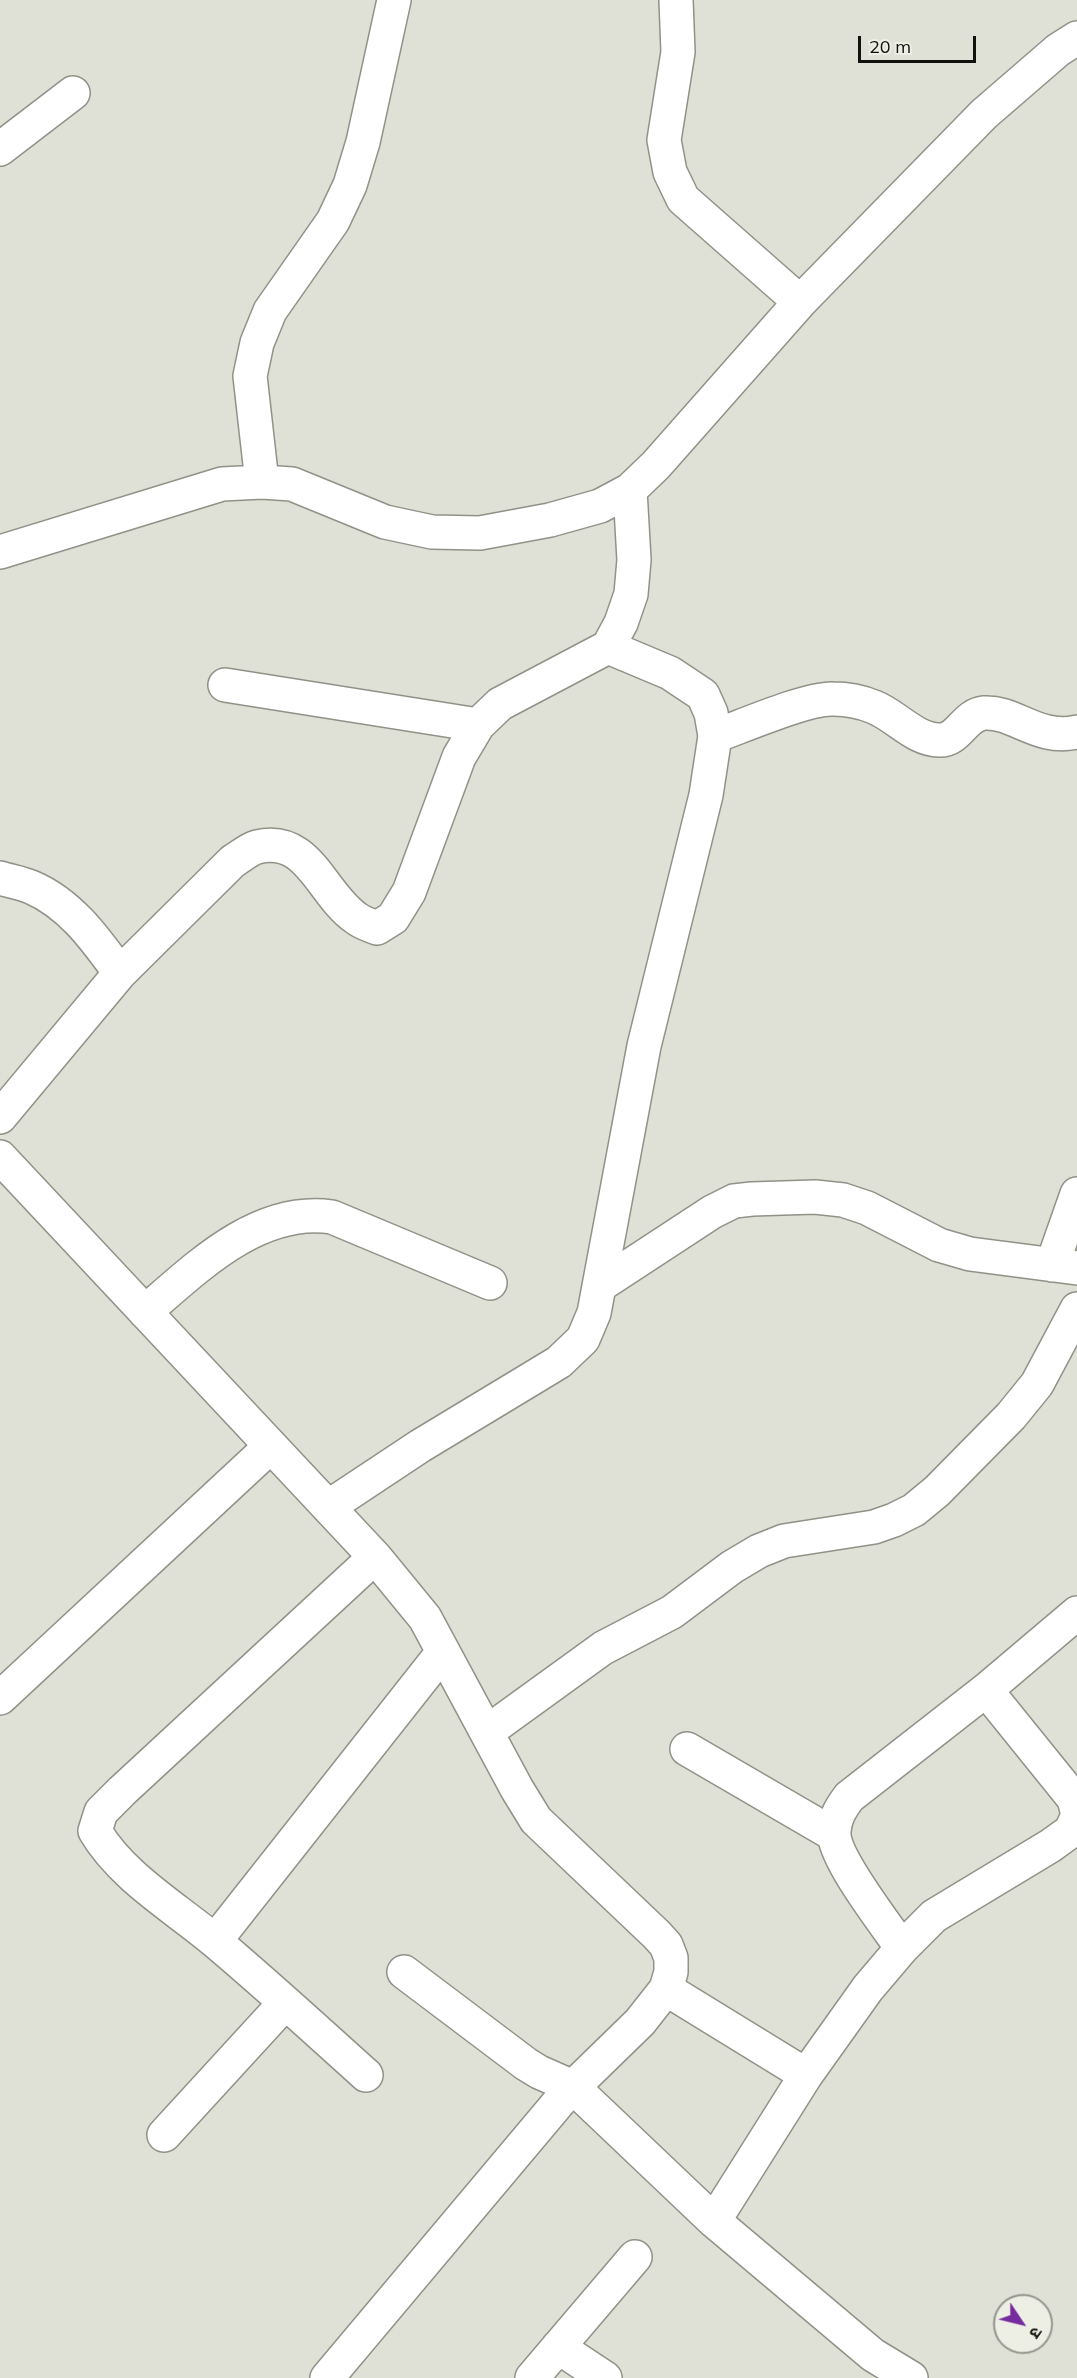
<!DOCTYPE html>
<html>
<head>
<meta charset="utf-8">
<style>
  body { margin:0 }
  #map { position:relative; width:1077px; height:2378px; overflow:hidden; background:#dfe1d7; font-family:Mulish,"Noto Sans Devanagari",sans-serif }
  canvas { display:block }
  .north { position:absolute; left:993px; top:2294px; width:60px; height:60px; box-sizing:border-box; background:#edefe4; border:2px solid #95968e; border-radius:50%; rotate:125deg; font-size:16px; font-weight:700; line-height:24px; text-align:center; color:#11110e }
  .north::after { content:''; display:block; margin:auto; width:21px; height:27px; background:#762b9e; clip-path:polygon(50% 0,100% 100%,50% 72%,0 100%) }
  .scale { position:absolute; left:858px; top:36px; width:118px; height:27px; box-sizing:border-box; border:3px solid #11110e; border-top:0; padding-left:8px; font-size:18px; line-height:21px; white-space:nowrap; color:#11110e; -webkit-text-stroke:4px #edefe4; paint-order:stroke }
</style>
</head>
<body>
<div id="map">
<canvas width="1077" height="2378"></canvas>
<div class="north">उ</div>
<div class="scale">20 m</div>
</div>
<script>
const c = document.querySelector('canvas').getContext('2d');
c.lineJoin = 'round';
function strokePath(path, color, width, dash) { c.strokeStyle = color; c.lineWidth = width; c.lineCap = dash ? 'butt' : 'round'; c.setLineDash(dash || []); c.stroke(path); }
const minor = new Path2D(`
  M676,0L678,52L664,140L670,172L683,199L800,302
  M0,149L73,93
  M262,482L250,376L257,343L270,311L333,221L350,185L363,142L394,0
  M0,552L222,484L262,482L292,484L385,522L432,532L480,533L550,520L600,506L630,490L656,465L800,302L984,114L1058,50L1077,38
  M225,685L478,725
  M715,736C743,726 807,698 833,699C846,699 862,702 874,707C895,715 915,740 939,740C959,741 964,715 984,713C1015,711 1037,741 1077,732
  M0,878C10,881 22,883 31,887C71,904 96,940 120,973
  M0,1117L120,973L233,861C240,857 249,849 257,847C309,834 321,894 356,918C362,923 370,925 377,928L393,918L409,892L459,757L478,725L500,704L608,647L621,623L631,594L634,560L630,490
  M0,1157L375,1557L425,1618L517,1789L536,1820L657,1935L666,1945L671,1958V1972L666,1989L640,2022L564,2096L327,2378
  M1052,1265L1077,1194
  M599,1286L712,1212L734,1201L752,1199L815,1197L843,1200L867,1208L939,1245L970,1254L1077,1268
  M145,1312C196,1268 258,1206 332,1217L490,1283
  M328,1507L420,1446L559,1362L583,1339L594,1313L644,1046L706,795L715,736L711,713L703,695L670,673L608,647
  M986,1690L1074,1799L1077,1811
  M0,1698L271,1446
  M487,1732L603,1648L672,1612L732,1567L759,1551L784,1541L874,1527L894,1520L914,1510L937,1491L1011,1416L1037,1384L1077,1309
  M687,1749L833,1834
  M215,1941L443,1652
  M902,1948C886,1925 832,1856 834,1831C835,1817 841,1808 849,1797L986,1690L1077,1613
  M404,1972L526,2064L539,2072L573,2087L714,2221L873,2355L911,2378
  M666,1989L806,2075
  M366,2075C316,2030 267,1985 216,1942C176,1908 122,1877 95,1831L101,1812L122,1791L375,1557
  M164,2135L285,2003
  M714,2221L806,2075L868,1988L902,1948L934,1916L1050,1846L1071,1831L1077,1817
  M558,2347L605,2378
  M532,2378L635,2257`);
strokePath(minor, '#909288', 36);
strokePath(minor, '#fff', 33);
</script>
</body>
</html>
